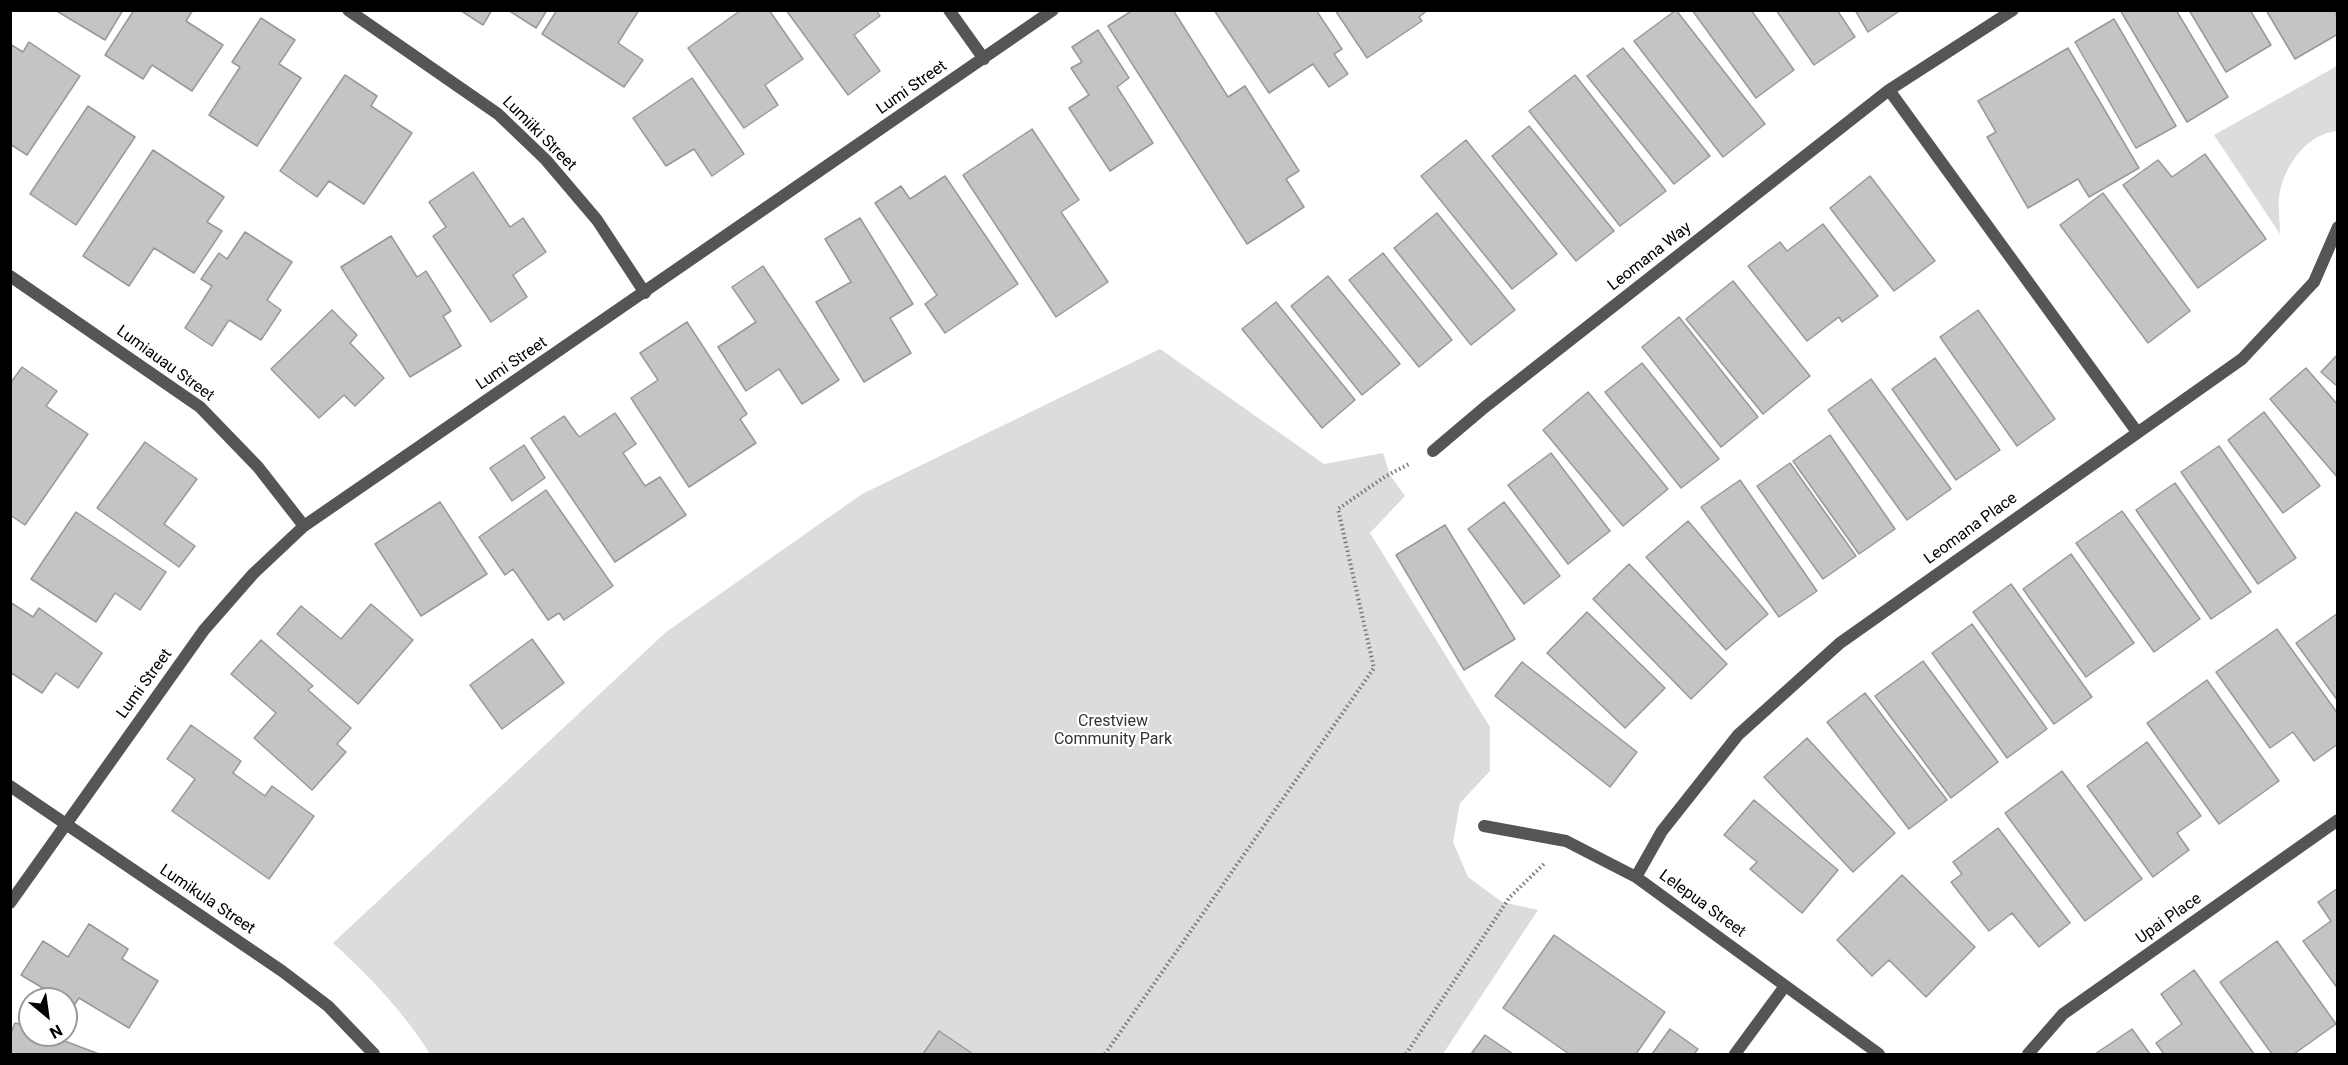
<!DOCTYPE html>
<html>
<head>
<meta charset="utf-8">
<style>
  body { margin:0 }
  #map { position:relative; width:2348px; height:1065px; overflow:hidden; background:#fff; font-family:Roboto,sans-serif }
  canvas { display:block }
  .frame { position:absolute; inset:0; border:12px solid #000; pointer-events:none }
  .north { position:absolute; left:18px; top:987px; width:60px; height:60px; box-sizing:border-box; background:#fff; border:2px solid #999; border-radius:50%; rotate:151deg; font-size:16px; font-weight:700; line-height:24px; text-align:center; color:#000 }
  .north::after { content:''; display:block; margin:auto; width:21px; height:27px; background:#000; clip-path:polygon(50% 0,100% 100%,50% 72%,0 100%) }
</style>
</head>
<body>
<div id="map">
<canvas width="2348" height="1065"></canvas>
<div class="frame"></div>
<div class="north">N</div>
</div>
<script>
const c = document.querySelector('canvas').getContext('2d');
c.lineJoin = 'round';
function paint(path, color) { c.fillStyle = color; c.fill(path, 'evenodd'); }
function strokePath(path, color, width, dash) { c.strokeStyle = color; c.lineWidth = width; c.lineCap = dash ? 'butt' : 'round'; c.setLineDash(dash || []); c.stroke(path); }
function label(font, color, halo, rows, align = 'center') {
  c.font = font + ' Roboto,sans-serif'; c.lineWidth = 4.5; c.setLineDash([]); c.textBaseline = 'middle'; c.strokeStyle = halo; c.fillStyle = color; for (const [text, x, y, turn = 0] of rows) {
    c.save(); c.translate(x, y); c.rotate((+turn || 0) * Math.PI / 180); c.textAlign = isNaN(turn) ? turn : align; if (halo) c.strokeText(text, 0, 0); c.fillText(text, 0, 0); c.restore();
  }
}
const green = new Path2D(`
  M2337,66V131C2306,134 2283,167 2279,197C2278,209 2280,222 2280,234L2214,135Z
  M1160,349L1324,464L1383,453L1390,475L1405,496L1370,533L1490,727V771L1460,803L1453,842L1468,877L1502,902L1538,910L1443,1054H430C403,1011 370,977 333,943L666,632L862,494Z`);
const building = new Path2D(`
  M55,10H123L105,40Z
  M134,10H193L186,21L223,45L192,91L152,65L143,79L105,55Z
  M460,10H492L483,25Z
  M508,10H547L536,28Z
  M557,10H639L618,43L643,60L624,87L542,34Z
  M741,10H769L803,59L765,85L778,105L744,128L688,48Z
  M786,10H876L880,16L854,35L880,71L848,95Z
  M1133,10H1173L1228,97L1245,86L1299,171L1286,179L1304,207L1247,244L1108,26Z
  M1214,10H1316L1342,49L1334,54L1348,74L1329,87L1313,64L1269,93Z
  M1335,10H1428L1419,17L1422,21L1367,58Z
  M1676,10L1765,124L1723,157L1634,41Z
  M1692,10H1751L1794,70L1756,98Z
  M1776,10H1837L1855,37L1814,65Z
  M1855,10H1901L1868,32Z
  M2120,10H2176L2228,97L2187,122Z
  M2189,10H2250L2271,45L2226,72Z
  M2266,10H2336L2338,34L2295,59Z
  M261,18L295,40L279,64L301,78L257,146L209,115L240,67L232,62Z
  M2114,19L2176,126L2136,148L2075,42Z
  M1098,30L1129,78L1117,87L1153,143L1110,171L1069,108L1089,95L1071,68L1082,62L1072,47Z
  M29,42L80,76L27,155L10,144V44L23,52Z
  M1623,48L1710,156L1674,184L1587,76Z
  M2068,48L2139,168L2089,197L2078,179L2028,208L1987,137L1996,132L1978,101Z
  M345,75L377,96L371,106L412,133L364,204L329,181L317,197L280,171Z
  M1575,75L1666,191L1620,226L1529,111Z
  M692,78L744,154L712,176L694,149L666,166L633,118Z
  M88,106L135,137L76,225L30,194Z
  M1529,126L1614,231L1576,261L1492,156Z
  M1032,129L1079,200L1061,212L1108,282L1056,317L963,175Z
  M1466,140L1557,254L1512,289L1421,176Z
  M153,150L224,197L207,222L222,231L194,273L154,248L129,286L83,256Z
  M2205,154L2266,239L2198,288L2123,185L2158,160L2172,177Z
  M473,172L510,227L523,218L546,252L513,275L527,297L491,322L433,236L446,227L429,202Z
  M945,176L1018,284L945,333L925,304L937,295L875,203L901,186L910,199Z
  M1870,176L1935,261L1894,291L1830,208Z
  M2103,193L2190,311L2148,343L2060,225Z
  M1437,213L1515,310L1471,345L1394,248Z
  M860,218L913,304L890,318L911,353L864,382L816,302L851,282L825,239Z
  M1823,224L1878,296L1842,322L1839,317L1807,341L1748,266L1780,242L1787,251Z
  M245,232L292,262L267,300L281,310L261,340L229,320L212,346L185,328L212,286L201,279L219,253L227,259Z
  M391,236L417,277L426,271L451,311L443,316L461,346L410,377L341,267Z
  M1383,253L1452,340L1419,367L1349,280Z
  M763,266L839,380L802,404L779,369L746,391L718,347L756,322L732,287Z
  M1328,276L1400,364L1362,395L1291,306Z
  M1733,281L1810,376L1763,414L1686,319Z
  M1276,302L1355,400L1322,428L1242,329Z
  M332,310L357,335L350,343L384,378L355,406L344,395L319,418L271,369Z
  M1978,310L2055,419L2017,446L1940,337Z
  M1679,317L1758,417L1721,447L1642,347Z
  M687,322L747,414L740,419L756,443L689,487L631,398L658,380L640,353Z
  M2338,354V387L2321,372Z
  M1935,358L2000,450L1956,480L1892,389Z
  M1642,363L1719,459L1681,488L1605,392Z
  M22,367L57,391L46,406L88,434L25,525L10,515V384Z
  M2306,368L2338,405V478L2270,399Z
  M1871,379L1951,489L1907,520L1828,410Z
  M1588,392L1668,489L1623,526L1543,430Z
  M2264,412L2320,486L2283,513L2228,440Z
  M615,413L636,444L623,453L645,486L660,477L686,515L615,562L531,438L564,416L579,437Z
  M1830,435L1895,529L1859,554L1793,461Z
  M145,442L197,479L164,524L195,546L179,567L97,508Z
  M524,445L545,478L512,501L490,468Z
  M2219,446L2296,558L2258,584L2181,472Z
  M1551,453L1610,531L1568,564L1508,485Z
  M1790,463L1856,556L1823,579L1757,486Z
  M1740,480L1817,591L1779,617L1701,507Z
  M2175,483L2251,592L2211,619L2136,510Z
  M546,490L613,586L564,620L559,613L548,620L513,569L505,575L479,537Z
  M440,502L487,574L421,616L375,544Z
  M1504,502L1560,576L1524,604L1468,529Z
  M2122,511L2200,619L2154,652L2076,543Z
  M76,512L166,572L140,610L115,593L96,622L31,579Z
  M1688,521L1768,614L1726,650L1646,557Z
  M1445,525L1515,639L1464,670L1396,555Z
  M2071,554L2134,643L2086,677L2023,589Z
  M1629,564L1727,664L1691,699L1593,599Z
  M2011,584L2092,697L2054,724L1973,612Z
  M10,602L33,617L39,608L102,653L78,688L56,673L42,693L10,672Z
  M371,604L413,640L358,704L277,634L301,606L341,639Z
  M1587,612L1665,688L1625,728L1547,653Z
  M2338,613V701L2296,643Z
  M1972,624L2047,729L2007,758L1932,653Z
  M2277,629L2338,714V744L2314,761L2293,732L2270,748L2216,672Z
  M532,639L564,683L502,729L470,685Z
  M261,640L313,686L308,690L351,728L337,744L346,752L312,790L254,738L276,713L231,674Z
  M1923,661L1998,762L1951,798L1875,696Z
  M1522,662L1637,752L1610,787L1495,696Z
  M2207,680L2279,781L2219,824L2147,723Z
  M1865,693L1947,800L1909,829L1827,722Z
  M191,725L241,761L233,773L265,796L272,786L314,816L269,879L172,811L195,779L167,759Z
  M1807,738L1895,833L1853,872L1764,777Z
  M2147,742L2201,816L2177,833L2189,850L2153,877L2087,786Z
  M2062,771L2142,879L2085,921L2005,813Z
  M1754,800L1838,870L1802,913L1750,869L1757,862L1724,835Z
  M1998,828L2070,923L2039,947L2012,913L1989,931L1951,882L1962,874L1953,862Z
  M1902,875L1975,947L1926,997L1889,960L1872,976L1837,940Z
  M2338,888V989L2303,941L2331,921L2318,902Z
  M89,924L128,949L122,959L158,981L129,1028L79,998L73,1007L66,1002V999H61L21,975L43,941L68,957Z
  M1554,935L1665,1012L1636,1054H1569L1503,1008Z
  M2277,941L2336,1024L2294,1054H2272L2220,982Z
  M2194,970L2254,1054H2164L2156,1043L2182,1024L2161,994Z
  M15,1023L30,1026V1035H55L54,1037L99,1054H10V1035Z
  M1670,1029L1698,1049L1694,1054H1652Z
  M2132,1029L2150,1054H2095Z
  M939,1031L973,1054H923Z
  M1485,1035L1513,1054H1471Z`);
const path = new Path2D(`
  M1105,1054L1374,668L1338,509L1386,476L1411,463
  M1406,1054L1509,898L1546,862`);
const lane = new Path2D(`
  M1735,1054L1785,986`);
const street = new Path2D(`
  M348,10L498,114L546,160L597,220L645,293
  M949,10L984,59
  M1889,90L2137,432
  M10,276L200,407L258,467L304,526
  M1433,451L1485,407L1889,90L2013,10
  M10,786L282,971L328,1006L374,1054
  M1484,826L1566,841L1636,877L1879,1054
  M1636,877L1662,831L1738,735L1840,643L2242,359L2314,282L2338,227
  M10,903L204,630L253,574L304,526L1053,10
  M2028,1054L2063,1014L2338,820`);
const streetNames = [
  ["Lumi Street",912,88,-35],
  ["Lumiiki Street",539,134,45],
  ["Leomana Way",1650,257,-38],
  ["Lumiauau Street",165,364,36],
  ["Lumi Street",512,364,-34],
  ["Leomana Place",1971,529,-36],
  ["Lumi Street",145,684,-54],
  ["Lumikula Street",207,900,34],
  ["Lelepua Street",1702,904,36],
  ["Upai Place",2169,919,-35]
];
const parkNames = [
  ["Crestview",1113,722],
  ["Community Park",1113,740]
];
paint(green, '#dcdcdc');
paint(building, '#c4c4c4');
strokePath(building, '#999', 1.5);
strokePath(path, '#777', 4, [1.5, 3]);
strokePath(lane, '#555', 12);
strokePath(street, '#555', 12);
label('16px', '#000', '#fff', streetNames);
label('16px', '#333', '#fff', parkNames);
</script>
</body>
</html>
